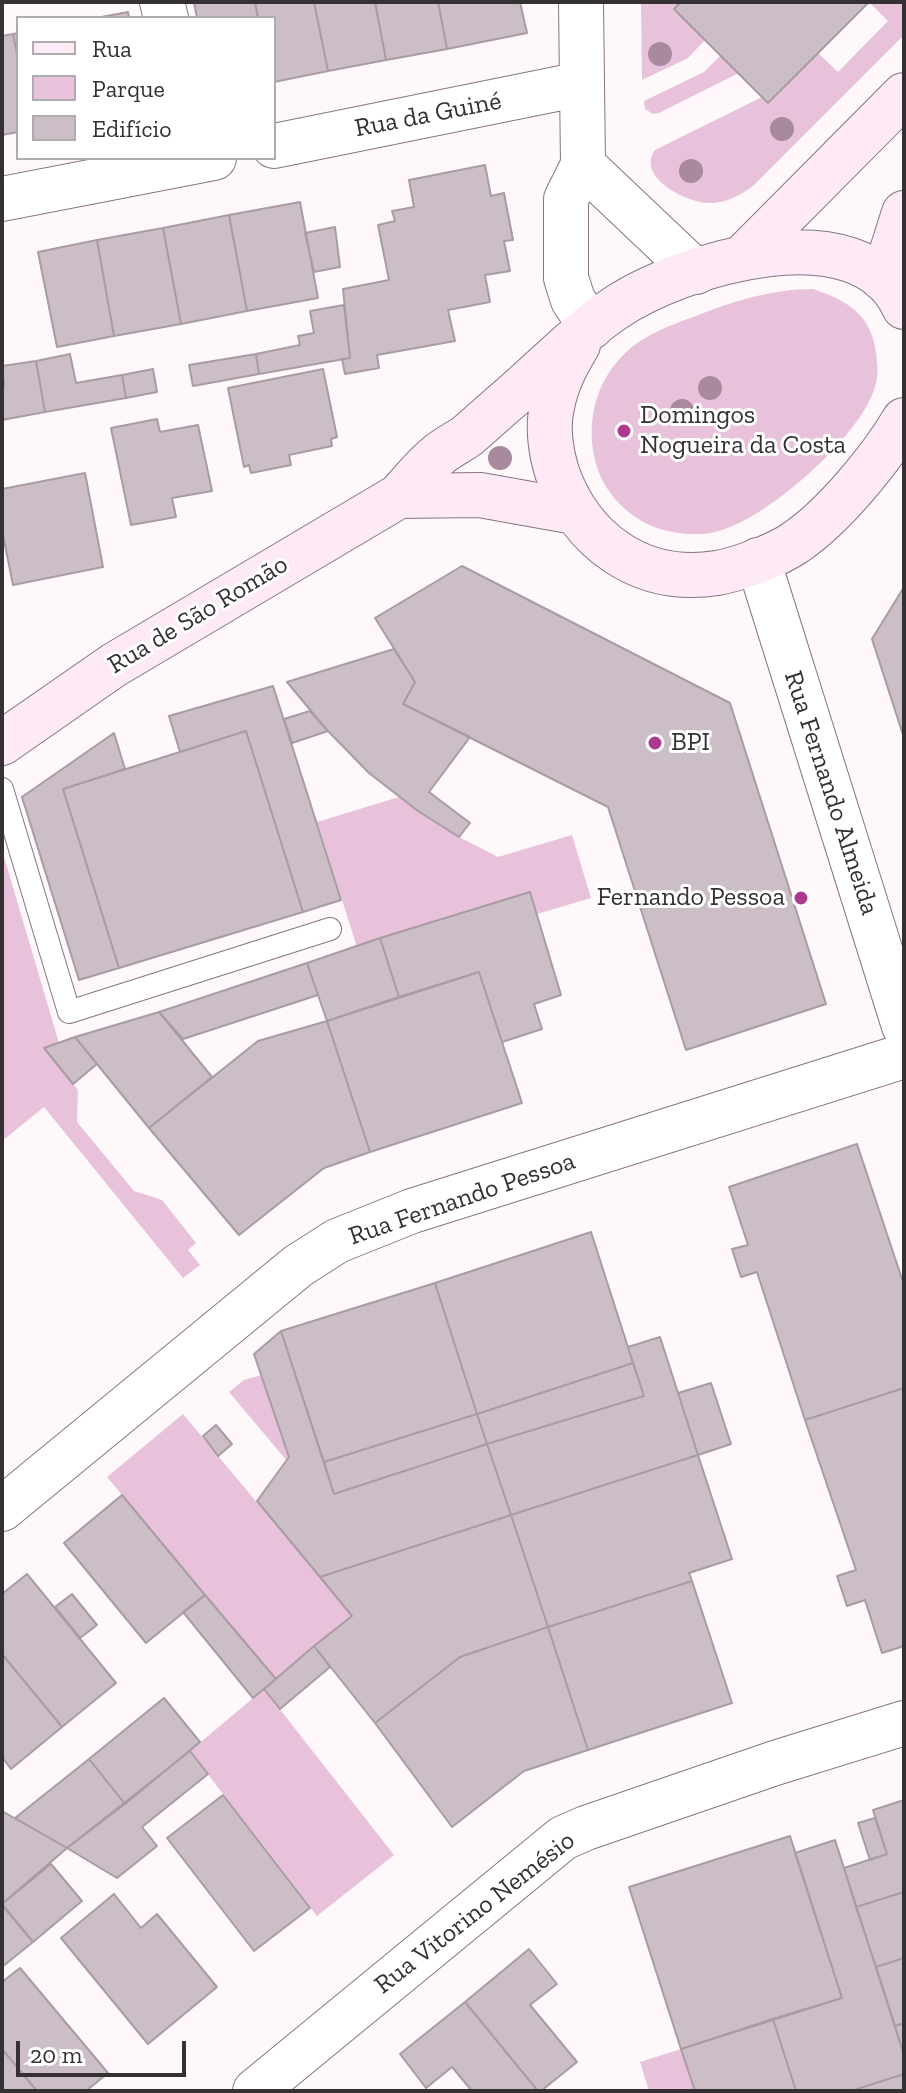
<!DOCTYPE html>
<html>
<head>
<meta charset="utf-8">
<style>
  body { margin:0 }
  #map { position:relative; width:906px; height:2093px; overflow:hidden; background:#fef8fb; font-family:"Zilla Slab",serif }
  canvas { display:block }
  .frame { position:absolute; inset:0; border:4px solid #353033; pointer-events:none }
  .legend { position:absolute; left:16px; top:16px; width:260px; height:144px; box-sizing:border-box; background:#fff; border:2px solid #aeacad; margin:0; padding:10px 14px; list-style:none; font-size:24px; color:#353033 }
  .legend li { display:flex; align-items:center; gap:16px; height:40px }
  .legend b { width:40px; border:2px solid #aeacad }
  .scale { position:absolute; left:16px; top:2041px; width:170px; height:36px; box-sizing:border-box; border:4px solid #353033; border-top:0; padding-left:10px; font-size:24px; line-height:28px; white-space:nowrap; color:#353033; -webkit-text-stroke:6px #fff; paint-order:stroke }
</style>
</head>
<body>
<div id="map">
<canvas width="906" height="2093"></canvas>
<div class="frame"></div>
<ul class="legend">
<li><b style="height:10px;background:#fee9f7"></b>Rua</li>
<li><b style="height:22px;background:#e8c1da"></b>Parque</li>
<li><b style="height:22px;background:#ccbec6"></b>Edifício</li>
</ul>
<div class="scale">20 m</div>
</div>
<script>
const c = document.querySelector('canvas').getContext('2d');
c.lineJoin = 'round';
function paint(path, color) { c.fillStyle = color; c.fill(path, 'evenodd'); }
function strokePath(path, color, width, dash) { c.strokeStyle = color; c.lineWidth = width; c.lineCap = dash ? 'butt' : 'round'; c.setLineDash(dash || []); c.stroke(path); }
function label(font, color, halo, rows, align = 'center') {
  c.font = font + ' "Zilla Slab",serif'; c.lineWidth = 6; c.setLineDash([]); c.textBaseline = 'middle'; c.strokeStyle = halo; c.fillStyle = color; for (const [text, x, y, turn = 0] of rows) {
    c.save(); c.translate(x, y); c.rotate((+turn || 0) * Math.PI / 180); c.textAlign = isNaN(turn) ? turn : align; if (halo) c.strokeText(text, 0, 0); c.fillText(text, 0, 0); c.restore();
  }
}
const green = new Path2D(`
  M681,2L675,10L705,40L688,58L642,80L641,3Z
  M869,2H904V35L753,186C741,195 728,202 713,203C690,205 635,178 655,150L762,97L769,103L818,53L838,72L888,21Z
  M721,55L739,73L659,113L653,114L645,109L644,101L704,72Z
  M813,289C848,301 871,314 876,353C877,363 879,373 876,383C865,433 770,516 722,530C704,536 686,535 668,531C639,525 612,503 600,475C580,424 597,367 645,338C662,328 682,321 701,314C736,300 775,289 813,289Z
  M399,797L459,837L498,857L572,835L591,898L537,914L530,893L357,947L317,822Z
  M2,850L59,1043L45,1049L78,1090L77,1122L134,1191L162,1200L196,1243L188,1250L200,1265L183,1278L44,1107L2,1141Z
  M261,1375L289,1457L287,1461L229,1392L244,1380Z
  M183,1414L352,1616L276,1679L107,1477Z
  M264,1689L394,1855L317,1916L190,1751Z
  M681,2049L695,2091H649L640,2062Z`);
const building = new Path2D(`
  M194,2H255L258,18H197Z
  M255,2H314L328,71L274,82V18H258Z
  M314,2H375L386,60L328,71Z
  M375,2H438L447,49L386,60Z
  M438,2H520L527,33L447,49Z
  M681,2H869L768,103L674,9Z
  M128,12L129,18H96Z
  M18,33V59L13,34Z
  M13,34L18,59V132L2,135V36Z
  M485,165L491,196L504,193L513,240L504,241L510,271L485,275L490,302L448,310L455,341L377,355L379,368L345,374L342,359L350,358L343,289L389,280L378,225L395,221L392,211L414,207L409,180Z
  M300,202L318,298L247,311L229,215Z
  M229,215L247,311L181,324L163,228Z
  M335,227L340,267L314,272L305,233Z
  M163,228L181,324L114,336L97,240Z
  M97,240L114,336L57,347L38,252Z
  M344,305L350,358L259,374L256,354L300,345L298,336L314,333L310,311Z
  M70,354L76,383L122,375L126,398L45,412L36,361Z
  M256,354L259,374L193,386L189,365Z
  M36,361L45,412L2,420V387L4,386L2,366Z
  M153,369L157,392L126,398L122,375Z
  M323,369L337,437L331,439L332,446L289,455L291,465L251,473L249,465L244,467L228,388Z
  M157,419L160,432L198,425L212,491L172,498L176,517L131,525L111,428Z
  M85,473L103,567L13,585L2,530V489Z
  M462,566L730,703L826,1004L686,1050L608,807L403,704L415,682L375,618Z
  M904,587V738L872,639Z
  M394,649L415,682L403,704L470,737L429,792L470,823L459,837L418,811L369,773L326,729L287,682Z
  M273,686L341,900L303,912L246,731L180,752L169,716Z
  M310,711L328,731L292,743L284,719Z
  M246,731L303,912L119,968L63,789Z
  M114,733L125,769L63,789L119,968L79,980L22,797Z
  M530,892L561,995L534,1004L542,1029L502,1042L479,972L399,997L380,938Z
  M380,938L399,997L327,1021L307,963Z
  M307,963L318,995L183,1039L159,1012Z
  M479,972L522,1103L370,1152L327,1021Z
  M159,1012L212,1077L149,1128L75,1037Z
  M327,1021L370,1152L324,1168L239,1235L149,1128L258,1041Z
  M75,1037L97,1064L73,1084L44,1048Z
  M857,1144L904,1285V1388L805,1420L757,1272L741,1277L732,1249L748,1245L729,1187Z
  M591,1232L633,1363L477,1414L435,1283Z
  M435,1283L477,1414L324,1462L281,1331Z
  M281,1331L334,1494L487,1444L511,1515L320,1577L257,1501L289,1457L254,1354Z
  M660,1337L698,1455L511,1515L487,1444L644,1396L628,1347Z
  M633,1363L644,1396L487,1444L477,1414Z
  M711,1383L731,1444L698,1455L678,1393Z
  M904,1388V1646L882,1653L865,1600L847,1606L837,1576L856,1570L805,1420Z
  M477,1414L487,1444L334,1494L324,1462Z
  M216,1425L232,1444L218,1456L203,1436Z
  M698,1455L732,1559L689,1573L692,1581L548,1627L511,1515Z
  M122,1495L205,1595L146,1643L64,1543Z
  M511,1515L548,1627L460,1657L375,1723L314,1646L352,1616L320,1577Z
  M27,1574L116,1683L62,1727L2,1654V1594Z
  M692,1581L732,1703L588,1750L548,1627Z
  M72,1594L97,1625L80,1638L55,1607Z
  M205,1595L276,1679L253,1698L183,1612Z
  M548,1627L588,1750L524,1771L452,1827L375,1723L460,1657Z
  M314,1646L330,1667L280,1709L264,1689Z
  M2,1654L62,1727L11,1769L2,1757Z
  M164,1698L200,1742L125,1804L89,1759Z
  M190,1751L208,1774L142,1827L157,1846L117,1878L67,1848Z
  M89,1759L125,1804L67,1848L15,1818Z
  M223,1795L310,1908L254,1951L167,1838Z
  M904,1800V1892L856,1907L844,1868L887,1854L873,1810Z
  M2,1811L67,1848L2,1904Z
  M875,1818L887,1854L870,1860L858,1823Z
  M790,1836L842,1998L681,2049L629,1887Z
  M835,1840L904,2055V2074L851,2091H796L773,2019L842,1998L795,1853Z
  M51,1864L82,1901L33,1942L2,1904Z
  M904,1892V1958L876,1967L856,1907Z
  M114,1894L141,1928L157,1914L217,1987L148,2044L61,1938Z
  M2,1905L33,1942L2,1967Z
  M529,1949L557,1984L530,2005L577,2062L541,2091H538L465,2002Z
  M904,1958V2023L895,2026L876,1967Z
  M20,1968L108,2073L86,2091H37L2,2049V1982Z
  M465,2002L538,2091H472L452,2067L426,2088L400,2054Z
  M773,2019L796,2091H695L681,2049Z
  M904,2023V2055L895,2026Z
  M2,2049L37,2091H2Z
  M904,2074V2091H851Z`);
const lane = new Path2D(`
  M2,789L69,1012L330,929`);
const street = new Path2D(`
  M162,2L166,18
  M581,2L583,165L566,199V278L573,300L591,327
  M274,146L581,84
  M583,165L696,272
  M2,199L214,158
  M758,560L904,1026
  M2,1509L298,1266L337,1241L412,1211L904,1056
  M255,2091L563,1838L586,1828L775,1763L904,1723`);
const secondary = new Path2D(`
  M743,257L904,95
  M883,279L904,213
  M578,345C566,365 556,384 552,407C547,427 551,453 557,472C581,542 642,585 717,573C739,569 778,555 796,542C834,516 881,459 904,420
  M399,496L480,495L575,512
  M2,743L114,665L399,496C411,483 423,467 437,456C446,448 457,443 467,436C481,424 494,412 508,400C543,370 576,335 614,309C680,264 860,209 904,307`);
const trees = [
  [660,54],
  [782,129],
  [691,171],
  [710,388],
  [682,411],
  [500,458]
];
const markers = [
  [624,431,8,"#ae388e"],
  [655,743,8,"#ae388e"],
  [801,898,8,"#ae388e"]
];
const streetNames = [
  ["Rua da Guiné",428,115,-11],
  ["Rua de São Romão",198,615,-31],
  ["Rua Fernando Almeida",831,793,72],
  ["Rua Fernando Pessoa",462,1199,-19],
  ["Rua Vitorino Nemésio",475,1913,-38]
];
const poiNames = [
  ["Domingos",640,416],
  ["Nogueira da Costa",640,446],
  ["BPI",671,743],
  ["Fernando Pessoa",785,898,"right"]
];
paint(green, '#e8c1da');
paint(building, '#ccbec6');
strokePath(building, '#a99ba4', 2);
strokePath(lane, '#84777f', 24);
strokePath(street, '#84777f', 46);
strokePath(secondary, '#84777f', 46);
strokePath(lane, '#fff', 22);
strokePath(street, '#fff', 44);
strokePath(secondary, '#fee9f7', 44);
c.fillStyle = '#a8899e';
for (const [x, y] of trees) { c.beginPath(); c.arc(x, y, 12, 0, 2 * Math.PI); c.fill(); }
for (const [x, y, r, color] of markers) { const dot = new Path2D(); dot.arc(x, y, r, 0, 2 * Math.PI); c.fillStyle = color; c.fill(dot); strokePath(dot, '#fff', 3); }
label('26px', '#353033', '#fff', streetNames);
label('26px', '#353033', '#fff', poiNames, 'left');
</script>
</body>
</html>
